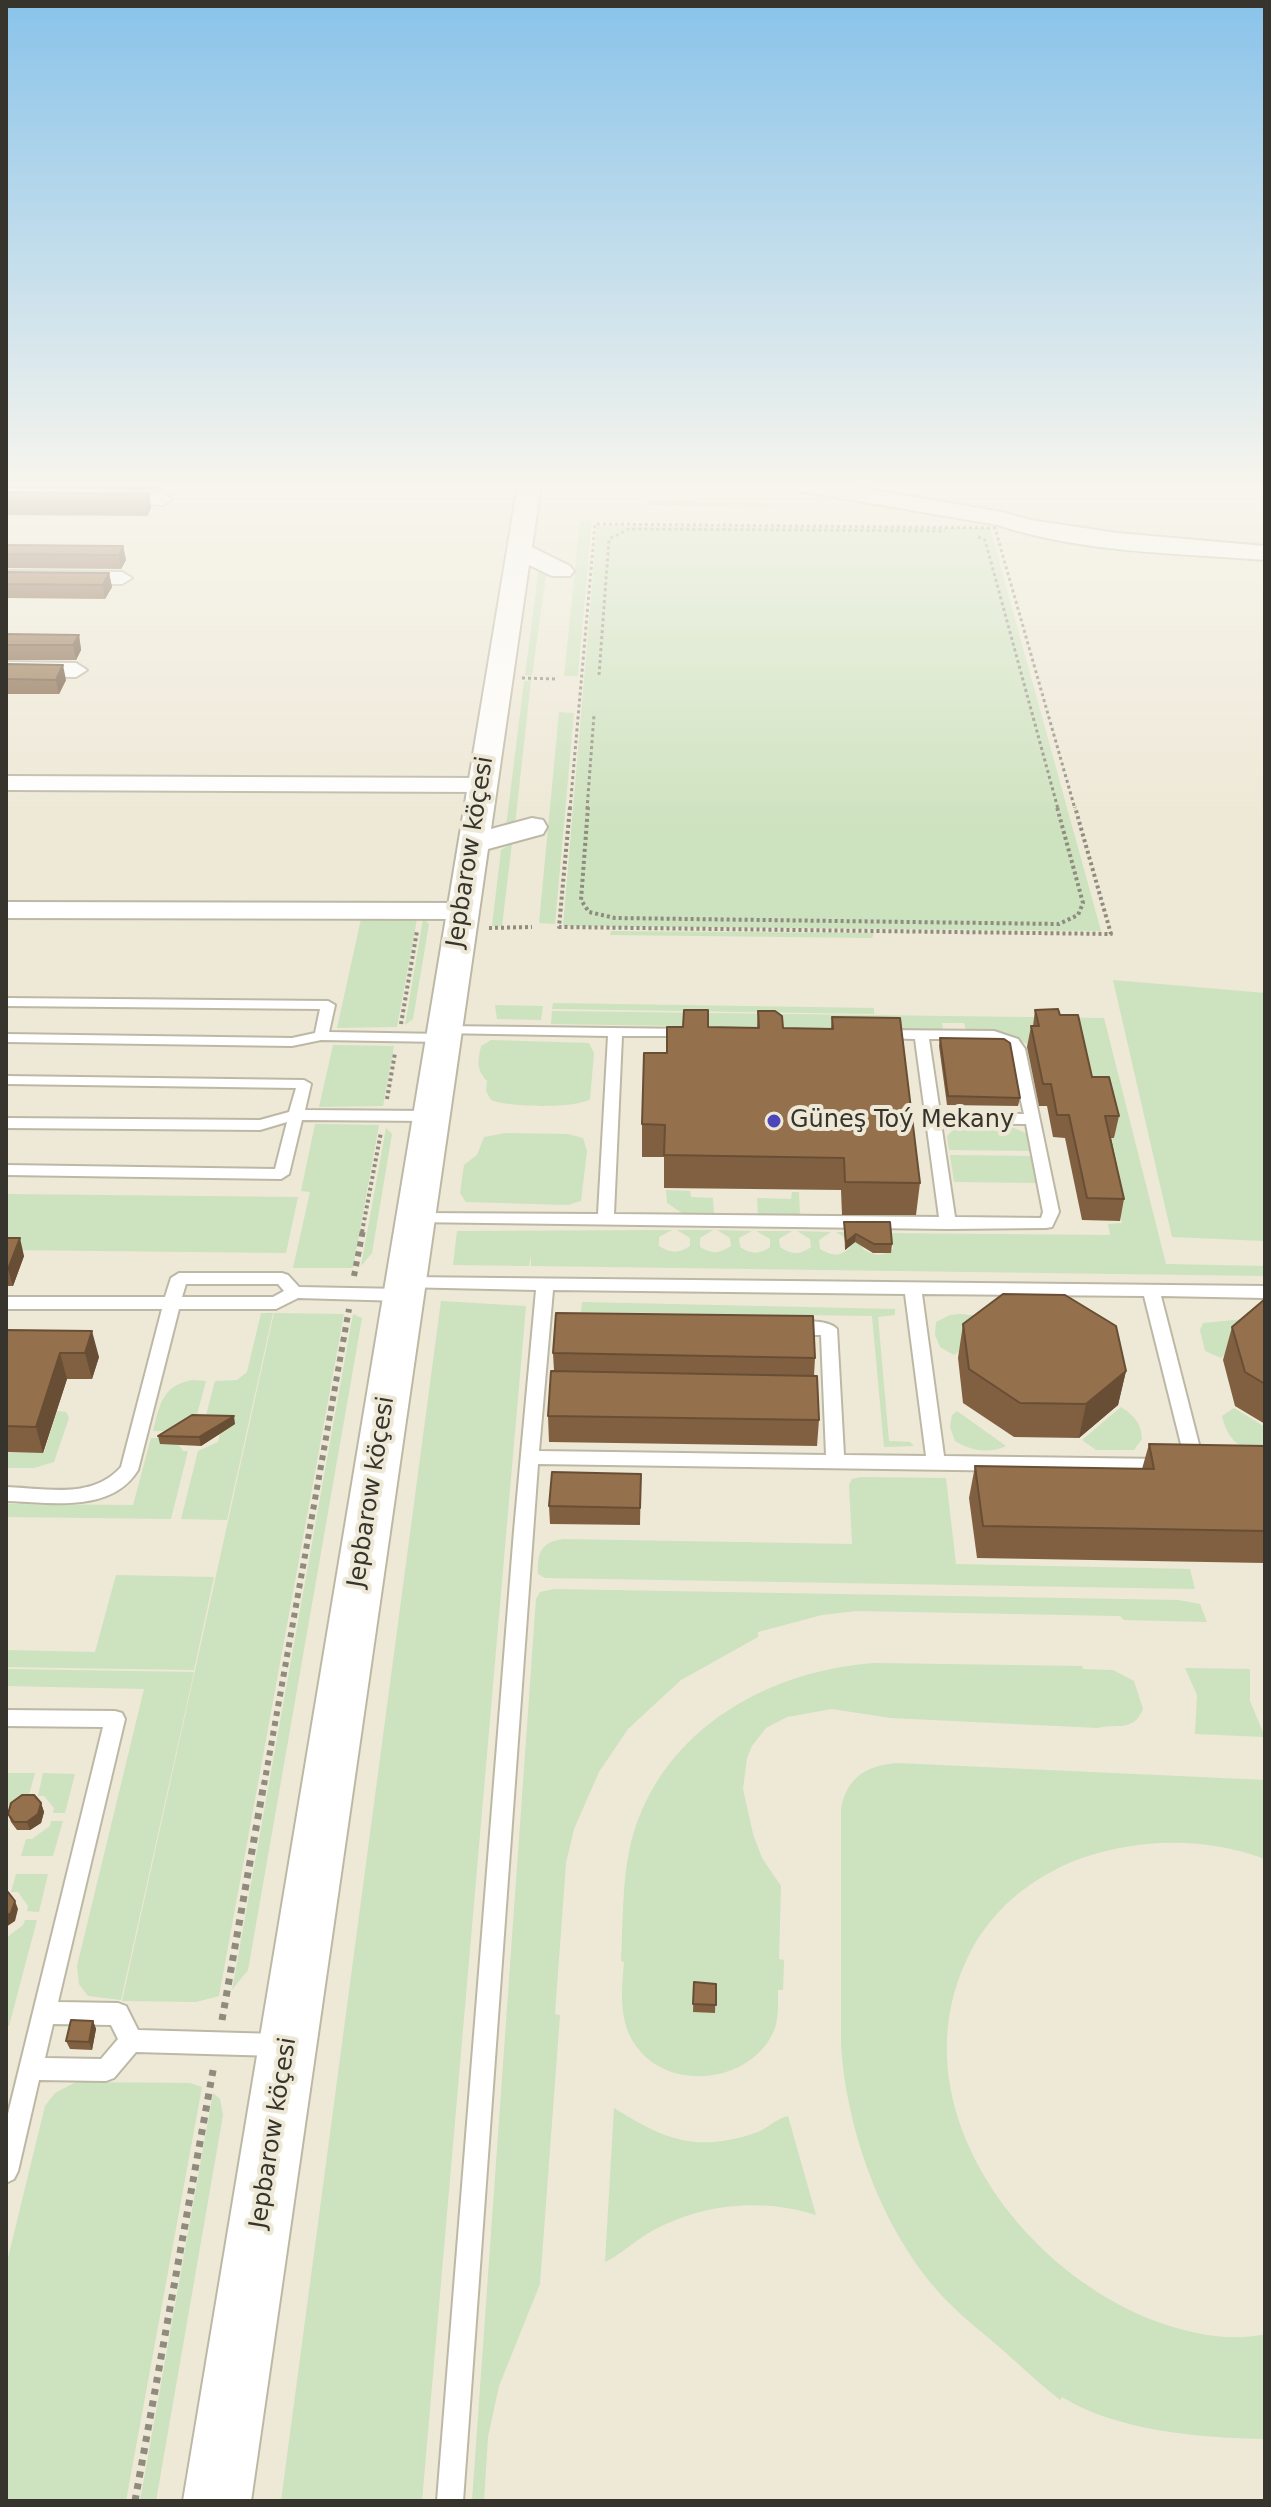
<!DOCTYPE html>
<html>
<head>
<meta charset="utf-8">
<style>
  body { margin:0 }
  #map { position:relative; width:1271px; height:2507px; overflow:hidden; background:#eee8d6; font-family:"DejaVu Sans",sans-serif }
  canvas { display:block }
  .frame { position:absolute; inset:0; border:8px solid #36342d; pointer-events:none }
</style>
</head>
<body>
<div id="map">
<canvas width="1271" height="2507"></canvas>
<div class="frame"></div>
</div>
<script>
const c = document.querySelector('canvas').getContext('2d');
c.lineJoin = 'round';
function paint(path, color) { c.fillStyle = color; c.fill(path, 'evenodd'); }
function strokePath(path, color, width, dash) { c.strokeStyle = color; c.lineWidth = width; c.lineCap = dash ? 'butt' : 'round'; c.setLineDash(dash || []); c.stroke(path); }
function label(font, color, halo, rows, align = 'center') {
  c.font = font + ' "DejaVu Sans",sans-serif'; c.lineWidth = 8; c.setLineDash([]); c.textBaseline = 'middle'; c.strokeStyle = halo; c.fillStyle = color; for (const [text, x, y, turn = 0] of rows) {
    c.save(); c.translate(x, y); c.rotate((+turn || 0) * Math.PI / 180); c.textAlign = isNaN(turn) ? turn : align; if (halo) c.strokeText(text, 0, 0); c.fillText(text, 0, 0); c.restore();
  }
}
const green = new Path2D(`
  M645,500L781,504L770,507L652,506Z
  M592,520L578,676H564L580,522Z
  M597,526L990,528L1101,931L563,926Z
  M539,567L547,568L532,676L525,675Z
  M531,680L515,825L506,827L524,681Z
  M559,712L574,713L555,924L539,923Z
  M512,843L502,926H492L501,850Z
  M361,919H417L397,1027L337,1028Z
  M423,919L429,924L413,1019L405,1025Z
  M611,931L874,933L872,938L610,935Z
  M1113,980L1265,993V1241L1172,1237Z
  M553,1003L874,1008V1014L552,1009Z
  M495,1005L543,1006L541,1020L497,1019Z
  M552,1011L1104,1018L1166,1264L1265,1266V1276L531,1266V1256L529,1266L453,1265L457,1231L672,1230L659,1237V1246C671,1253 678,1254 690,1246V1238L677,1230H713L700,1238V1247C712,1254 719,1254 731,1246L730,1238L717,1230L752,1231L739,1238L740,1247C751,1254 759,1255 770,1247V1239L756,1231H792L779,1239L780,1247C792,1255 800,1255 811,1247L810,1239L797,1231L831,1232L819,1240L820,1249C832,1256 839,1257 850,1248L849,1240L836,1232H874L861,1241L863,1249C874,1256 882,1257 893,1249L892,1240L878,1233L1110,1235L1108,1224L1122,1223L1104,1145L1089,1138H1115L1105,1099L1035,1030L1030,1031L1033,1047C1004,1032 1000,1030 966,1030L964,1023H942L943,1030L551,1024Z
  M491,1040L589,1043L594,1053L590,1099C576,1109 507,1107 491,1100L486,1091L487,1081C476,1069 478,1062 481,1046Z
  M333,1045L394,1046L383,1106L319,1107Z
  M315,1124L379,1125L353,1268H293L310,1192L301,1191Z
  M957,1126H1009L1026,1133L1031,1151L949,1150L947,1136Z
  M386,1128L392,1134L372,1253L361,1266Z
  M506,1133L568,1134L583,1138L587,1151L581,1201L568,1205L466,1202L460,1193L464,1165L477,1155L484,1137Z
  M950,1155L1032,1156L1037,1183L954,1182Z
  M666,1190L690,1191L691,1197L713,1198L714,1215L682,1213L667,1203Z
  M792,1192H799L800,1216L758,1215L757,1198L791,1199Z
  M6,1194L298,1197L286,1253L6,1250Z
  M441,1301L526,1306L422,2501H281Z
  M582,1302L895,1309V1315L878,1317L889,1441L910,1442L914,1446L884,1447L872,1316L581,1312Z
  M261,1313H273L227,1520L181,1519L198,1451L218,1442L221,1428L205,1419L215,1381L237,1380L247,1372Z
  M274,1313L344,1314L219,1996L196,2002L122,2001Z
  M353,1314L362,1318L248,1970L232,1990Z
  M960,1314L979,1316L993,1325L954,1355L940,1347L935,1335L936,1322L950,1315Z
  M1245,1319L1256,1329L1221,1358L1205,1351L1200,1330L1203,1323Z
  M192,1380L206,1381L196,1418L175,1431H153C160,1404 162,1386 192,1380Z
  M1121,1407C1134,1416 1141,1422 1142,1439L1134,1450H1096L1082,1440Z
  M1234,1408L1265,1427V1452C1240,1450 1228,1441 1222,1416Z
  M57,1411L66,1412L69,1418L54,1462L34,1468H6V1453H44Z
  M957,1411L1006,1446C990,1454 971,1451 955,1441L950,1427L952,1415Z
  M151,1438H174L183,1451H188L171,1519L6,1517V1505L10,1504L133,1505Z
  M861,1477L946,1478L956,1564L1190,1569L1195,1589L545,1578L538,1574C537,1553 541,1542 563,1539L852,1544L849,1485L852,1479Z
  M116,1575L214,1577L194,1670L6,1667V1650L95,1652Z
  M554,1589L1178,1600L1200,1604L1207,1622L1124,1620L1120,1616L856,1611L822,1615L758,1632V1637L681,1680L628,1729L599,1772L574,1829L566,1863L555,2014L560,2015L540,2284L499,2386L488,2437L484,2501H472L536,1599L540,1592Z
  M876,1663L1082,1666L1083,1669L1113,1670L1134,1681L1143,1709C1134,1733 1114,1723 1098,1728L891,1718L832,1709L787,1717L766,1728L752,1746L747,1758L743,1789L753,1834L762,1858L781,1886L779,1959L784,1960L783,1990H778C778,2004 779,2020 773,2033C747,2087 658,2093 630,2036C619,2013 622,1986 624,1962L621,1961C623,1926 622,1887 629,1852C653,1735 764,1670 876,1663Z
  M1185,1668L1250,1669V1701L1265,1737L1195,1734L1197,1695Z
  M6,1669L194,1672L121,2000L88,1996L79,1984L77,1966L144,1689L6,1686Z
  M897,1763L1265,1780V1859C1206,1837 1140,1838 1082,1858C1032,1876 989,1911 967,1959C897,2106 1021,2272 1158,2322C1191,2334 1230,2342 1265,2334V2439C1202,2438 1116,2431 1062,2397L1060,2400C1041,2385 1023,2368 1005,2352C987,2336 967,2321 950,2304C885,2239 847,2135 841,2045V1808C848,1777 865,1766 897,1763Z
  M6,1773H35L29,1795H23L6,1807Z
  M43,1773L75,1774L65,1813H53L54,1808L44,1796H38Z
  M51,1821H63L53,1856H21L26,1839H32L50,1826Z
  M16,1874H48L39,1912L27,1911L28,1906L18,1892H11Z
  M25,1920H37L9,2026H6V1938L23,1925Z
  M76,2082L190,2083L202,2087L126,2501H6V2266L45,2106L55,2093Z
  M213,2093L220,2099L223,2115L156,2501H140Z
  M614,2108C663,2139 696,2153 755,2133C767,2129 777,2118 788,2116L816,2215C760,2197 697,2204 647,2234C632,2243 620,2255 605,2262Z`);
const pathFar3 = new Path2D(`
  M978,537L985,540L1058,809
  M599,675L609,539L629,529L945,531
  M522,678L557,679
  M570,809L595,524L995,528L1075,809
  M587,809L594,715`);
const pathFar2 = new Path2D(`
  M570,807L559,927L1111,934L1075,807
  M588,807L581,900L589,912L615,918L1059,924L1078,915L1083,903L1057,807
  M489,928L532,927
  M401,1024L417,931
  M387,1099L395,1053
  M362,1232L381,1132`);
const pathFar1 = new Path2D(`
  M354,1276L363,1230
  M264,1785L349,1309`);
const path = new Path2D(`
  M222,2020L264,1783
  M135,2501L214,2065`);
const service = new Path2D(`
  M6,998L328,1001L335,1005L329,1032L442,1034L449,1038L442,1042L321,1040L292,1046L6,1042V1034L292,1038L315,1033L320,1009L6,1006Z
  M444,1026L694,1029L696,1032L689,1036H622L614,1214L939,1217L915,1039L880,1038L873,1034L880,1030L994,1031L1018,1039L1025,1049L1059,1212L1052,1227L1046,1228L948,1229L410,1222L408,1218L416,1213L598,1214L608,1036L439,1033L437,1030L439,1027ZM929,1039H992L1008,1045L1024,1114L940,1113ZM941,1123L1026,1124L1043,1212L1041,1218L955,1217Z
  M6,1076L304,1080L311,1084L305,1110L430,1111L437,1116L430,1121L302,1120L289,1174L281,1179L6,1175V1165L275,1169L287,1122L260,1130L6,1128V1118L260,1120L289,1112L296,1088L6,1084Z
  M179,1273H282L288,1275L299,1287L402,1289L410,1295L402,1301L298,1298L276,1309H179L138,1470C111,1514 50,1502 6,1501V1487C45,1488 92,1500 121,1467L162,1309H6V1297H165L171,1278ZM186,1284H278L284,1291L273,1297H182Z
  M406,1277L1265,1286V1298L1161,1296L1204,1464L1201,1469H1189L1186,1464L1144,1296L922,1294L944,1456L1163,1459L1169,1461L1172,1466L1169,1471L1163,1473L538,1464L463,2501H437L514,1531L536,1290L400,1287L398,1283L400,1279ZM553,1290L905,1294L926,1456L844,1455L837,1329C828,1319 795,1319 786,1329L794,1335H821L826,1455L539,1451Z
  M6,1710L115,1711L122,1713L125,1719L58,2002L118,2003L126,2006L138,2030L277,2034L285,2037L288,2045L285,2053L277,2056L136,2052L114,2078L106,2081L39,2080L18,2171L14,2179L6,2183V2122L103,1727L6,1726ZM53,2024L111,2025L118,2039L101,2059L45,2058Z`);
const minor = new Path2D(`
  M105,492L163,493L172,499L163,505L98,502L96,498Z
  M6,571L122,572L132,578L122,584L6,583Z
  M6,662L76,663L87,670L76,677L6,676Z
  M6,776L481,778L489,780L493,785L489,790L481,792L6,790Z
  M6,902L462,903L471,905L475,911L471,917L462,919L6,918Z`);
const tertiary = new Path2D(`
  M518,484H541L532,547L570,566L574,571L570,576H552L529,565L491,829L532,818L543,820L547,827L543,834L488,849L251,2501H183Z
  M787,484H839L1002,512L1030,520L1117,533L1265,546V560C1177,553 1082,553 998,525L799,491L791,489Z`);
const wall = new Path2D(`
  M6,484H163L160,490L6,488Z
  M6,492L149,494L151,508L147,516L6,515Z
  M6,545L123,546L126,560L121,569L6,568Z
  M6,572L109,573L112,587L105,599L6,598Z
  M6,634L79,635L81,650L76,660H6Z
  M6,664L66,680L59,694H6Z
  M1035,1010L1060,1015L1092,1077L1119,1116L1114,1138H1111L1124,1199L1120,1221L1082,1220L1065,1138L1053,1137L1047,1106H1039L1027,1047L1031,1026H1033Z
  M758,1011L783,1028L831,1029L832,1017L920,1183L916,1215H842L841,1190L664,1188V1157H642V1124L667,1053L683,1027L757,1028Z
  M940,1038L1020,1098L1018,1106L947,1105L939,1046Z
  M844,1222L892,1244L891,1253H873L855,1242L845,1250Z
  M6,1238L24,1256L13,1286H6Z
  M1265,1299V1424L1235,1406L1223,1360L1232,1327Z
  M963,1324L1126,1371L1118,1405L1079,1438L1014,1437L963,1403L958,1358Z
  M6,1330L99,1357L92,1379H67L43,1453L6,1452Z
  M553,1353L815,1358L814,1376L819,1420L817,1446L549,1442L548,1416L554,1371Z
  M235,1424L201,1446L160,1444L158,1436Z
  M1149,1444L1265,1446V1563L977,1558L969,1498L975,1466L1142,1469Z
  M641,1474L640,1525L550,1524L549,1506Z
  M41,1803L44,1812L41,1823L30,1830H17L11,1822L8,1814Z
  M694,1982L716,1984L715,2013L693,2012Z
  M93,2021L96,2029L92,2050L70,2049L66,2041Z`);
const shadedWall = new Path2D(`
  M149,494L151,508L147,516L145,502Z
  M123,546L126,560L121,569L119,555Z
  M109,573L112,587L105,599L103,585Z
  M79,635L81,650L76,660L73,645Z
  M63,665L66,680L59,694L56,680Z
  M856,1234L855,1242L845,1250L846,1242Z
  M20,1238L24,1256L13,1286L8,1269Z
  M92,1331L99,1357L92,1379L85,1353Z
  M60,1353L67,1379L43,1453L36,1427Z
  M1126,1371L1118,1405L1079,1438L1086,1404Z
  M234,1416L235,1424L201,1446L199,1437Z
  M41,1803L44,1812L41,1823L30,1830L27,1822Z
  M15,1901L18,1909L15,1921L6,1927V1916Z
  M93,2021L96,2029L92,2050L89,2042Z`);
const building = new Path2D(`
  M6,492L149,494L145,502L6,501Z
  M6,545L123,546L119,555L6,554Z
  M6,572L109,573L103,585L6,584Z
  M6,634L79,635L73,645H6Z
  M6,664L63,665L56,680L6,679Z
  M1058,1009L1060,1015H1078L1092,1077H1109L1119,1116H1105L1124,1199L1087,1198L1069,1115H1057L1051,1084H1043L1031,1026H1039L1035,1010Z
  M684,1010H708V1027L759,1028L758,1011H775L782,1016L783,1028L833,1029L832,1017L900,1018L920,1183L845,1182L844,1158L664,1155L665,1125L642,1124L644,1053H667V1027H683Z
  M940,1038L1004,1039L1010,1043L1020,1098L948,1096Z
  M844,1222H890L892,1244H874L856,1234L846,1242Z
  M6,1238H20L8,1269H6Z
  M1003,1294L1065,1295L1116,1326L1126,1371L1086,1404L1020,1403L969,1369L963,1324Z
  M1265,1299V1384L1245,1372L1232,1327Z
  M556,1313L813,1316L815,1358L553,1353Z
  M6,1330L92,1331L85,1353H60L36,1427L6,1426Z
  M551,1371L817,1376L819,1420L548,1416Z
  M192,1415L234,1416L199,1437L158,1436Z
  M1149,1444L1265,1446V1531L983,1526L975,1466L1154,1469Z
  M552,1472L641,1474L640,1508L549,1506Z
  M22,1795H34L41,1803L38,1814L27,1822H14L8,1814L11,1803Z
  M6,1892H8L15,1901L11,1913L6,1916Z
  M694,1982L716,1984V2005L693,2004Z
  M71,2020L93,2021L89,2042L66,2041Z`);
const markers = [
  [774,1121,8,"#4e45bb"]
];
const streetNames = [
  ["Jepbarow köçesi",471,852,-81],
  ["Jepbarow köçesi",372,1492,-81],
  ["Jepbarow köçesi",274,2133,-81]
];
const poiNames = [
  ["Güneş Toý Mekany",790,1121]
];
paint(green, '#cde2be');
strokePath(service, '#bdb8a6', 4);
strokePath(minor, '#bdb8a6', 4);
strokePath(tertiary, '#bdb8a6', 4);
strokePath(pathFar3, '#8f8b7e', 3, [3, 3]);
strokePath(pathFar2, '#8f8b7e', 4, [3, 3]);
strokePath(pathFar1, '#8f8b7e', 6, [5, 5]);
strokePath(path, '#8f8b7e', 7, [6, 6]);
paint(service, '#fff');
paint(minor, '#fff');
paint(tertiary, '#fff');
paint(wall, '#806041');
paint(shadedWall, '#684e35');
paint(building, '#95704c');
strokePath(building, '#684e35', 2);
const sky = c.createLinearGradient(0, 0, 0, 835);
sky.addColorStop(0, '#89c3ea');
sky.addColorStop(0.58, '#f7f5ed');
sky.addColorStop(1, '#f7f5ed00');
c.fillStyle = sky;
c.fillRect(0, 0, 1271, 835);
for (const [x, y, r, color] of markers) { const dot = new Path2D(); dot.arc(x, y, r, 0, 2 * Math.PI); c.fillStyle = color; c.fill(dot); strokePath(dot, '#eee8d6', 3); }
label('24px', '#36342d', '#eee8d6', streetNames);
label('24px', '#36342d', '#eee8d6', poiNames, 'left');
</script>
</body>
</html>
